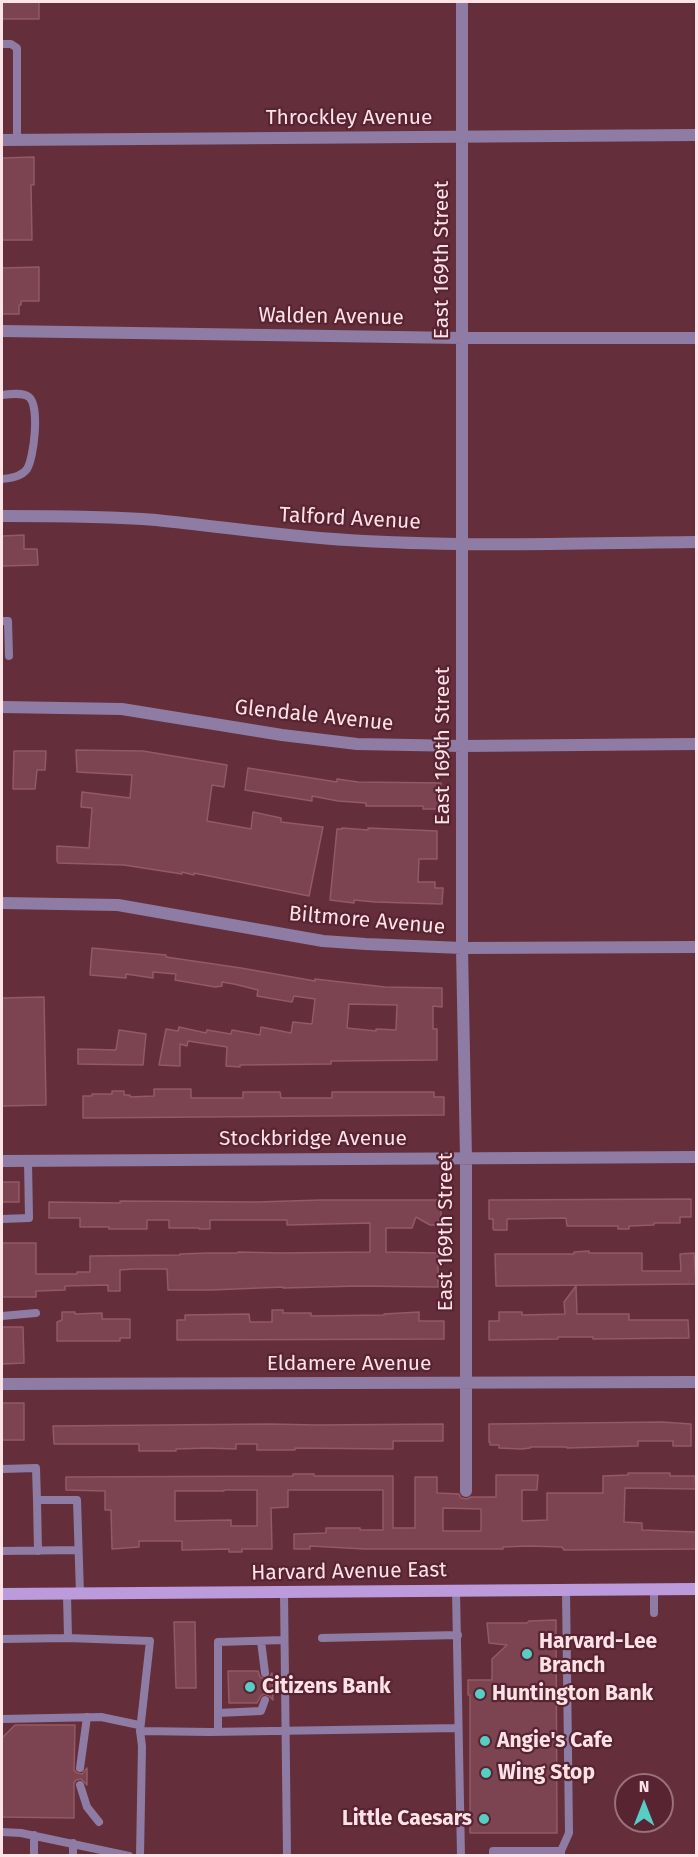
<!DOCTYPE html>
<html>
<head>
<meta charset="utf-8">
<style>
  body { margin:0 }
  #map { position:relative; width:698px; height:1857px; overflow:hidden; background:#642f3b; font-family:"Fira Sans",sans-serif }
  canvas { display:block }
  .frame { position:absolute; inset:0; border:3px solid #fde2e6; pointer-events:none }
  .north { position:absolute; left:614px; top:1773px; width:60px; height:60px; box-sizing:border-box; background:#582431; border:2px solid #9a7079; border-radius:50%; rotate:0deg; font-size:16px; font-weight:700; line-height:24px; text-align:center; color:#fde2e6 }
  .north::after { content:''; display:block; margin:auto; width:21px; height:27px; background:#56cec3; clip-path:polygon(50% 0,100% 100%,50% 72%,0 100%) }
</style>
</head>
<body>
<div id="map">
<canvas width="698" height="1857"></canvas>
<div class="frame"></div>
<div class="north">N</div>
</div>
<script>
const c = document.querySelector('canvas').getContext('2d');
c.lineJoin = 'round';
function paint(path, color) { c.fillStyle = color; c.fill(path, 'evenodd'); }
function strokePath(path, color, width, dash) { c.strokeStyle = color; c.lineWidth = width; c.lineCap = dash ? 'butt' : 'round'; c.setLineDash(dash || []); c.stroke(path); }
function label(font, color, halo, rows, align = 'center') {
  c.font = font + ' "Fira Sans",sans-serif'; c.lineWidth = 4.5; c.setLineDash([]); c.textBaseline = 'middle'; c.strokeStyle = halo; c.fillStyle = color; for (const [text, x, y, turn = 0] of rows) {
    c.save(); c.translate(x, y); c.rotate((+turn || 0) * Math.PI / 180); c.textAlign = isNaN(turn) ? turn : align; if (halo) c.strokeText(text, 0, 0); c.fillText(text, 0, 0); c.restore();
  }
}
const building = new Path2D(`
  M2,2H39V19H2Z
  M34,157V185H31L32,240H2V158Z
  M39,267V301H21V305H19V314H2V268Z
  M24,535V549H37L38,565L2,566V536Z
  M76,750L143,751L227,765L224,787L212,785L207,821L251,829L253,812L281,818V822L323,827L309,896L194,873V875L182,872V874L124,865L58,863L57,861V846L89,848L92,808L81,807L82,792L130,798L132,775L77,772Z
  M14,751H46L45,770H37L35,789H13Z
  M248,768L337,782V779L358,782L441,783L440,809H423V806H366V803L338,801L312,796V801L245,790Z
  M342,828L368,830V828L437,831V859H419L418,882H435V888H443L442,904L375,902L354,900V903L330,900L337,829H342Z
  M92,948L166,955V957L241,968L315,981V979L385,987L442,988V1007L433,1006V1029H437V1060L331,1061V1064L240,1065V1067L226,1066L227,1047L188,1041L187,1046L180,1044V1066L159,1065L166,1029L178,1031L179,1027L206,1033L207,1030L231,1034L232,1030L260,1035L261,1027L291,1033L293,1022L312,1024L315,999L294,996L292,1002L257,996L258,990L234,984L222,982V986L215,987L175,980L176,974L153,972V978L126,974V978L90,975ZM349,1004L397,1005L396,1030L376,1029V1031L347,1028Z
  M44,997L46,1105L2,1106V998Z
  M119,1030L146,1034L143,1065L78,1064V1049L116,1050Z
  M154,1089H191V1098H243V1092H280L281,1098H332V1092H434V1097H444V1115L83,1118V1096H92V1094H112V1091H124V1095H130V1097L154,1096Z
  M2,1182H19V1202H2Z
  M691,1199V1217H680V1223H654V1225L629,1226V1229H618V1226H567L566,1218L507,1219V1230H494L493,1229V1219H489V1200Z
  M320,1200H441V1216L436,1225H430L416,1217L412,1228H386V1252L438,1253V1287L358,1286L283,1288V1287L211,1290H168L167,1269H133L120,1270V1291H108V1285L65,1286V1290L36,1291V1297H2V1243H36V1274H77V1272H90V1256L180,1255V1254L208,1253H238V1252L281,1253L370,1252V1223L287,1225V1220H210V1229H199V1228H169V1220H147V1229H109V1227H80V1218H49V1202L120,1203V1201L257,1202Z
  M589,1251V1253H642V1271H681L680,1254L694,1253L696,1284L496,1286L495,1254H574V1252Z
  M576,1286L577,1314H629V1320H688L689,1338L593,1339V1337H558V1339L489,1340V1321H499V1312H522V1315L565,1314L564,1302Z
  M272,1310H283V1313H311V1316L384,1315V1314L419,1312V1321H444V1339L177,1340V1320H185V1315L249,1314L250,1322H272Z
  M62,1312H75V1314L102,1313V1319H130V1338H120V1341H57V1322L62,1320Z
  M2,1327H23L24,1363L2,1364Z
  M2,1403H24V1440H2Z
  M662,1422L691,1424V1446H673V1441H638V1446L567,1448V1447H530V1448L522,1449L499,1448V1445H490V1442H489V1424H492Z
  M270,1424L317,1425L443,1424V1441H393V1449L295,1448V1450H257V1444H236V1449L206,1448L176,1449V1451H139V1444H54L53,1426Z
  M628,1473H670V1476H695L696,1489L625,1488L624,1522L642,1523V1530L696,1532V1549L564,1550L562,1547L528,1546L503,1547V1549H365L310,1546V1549H294V1534L326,1533V1528H360V1530H383V1490H288V1507L271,1508L272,1549H242V1552H229V1549L182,1550V1541H139V1547L112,1549L111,1510H105V1491L66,1490V1477L293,1476V1474H314V1476H393V1528H415V1477H437V1493L459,1494L461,1498L467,1499L471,1497H496V1475H538L537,1490H522V1521L547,1520V1493H603V1476L628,1475ZM224,1490H257V1526H231V1520L175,1521V1491H224ZM443,1508L481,1509V1531H443Z
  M556,1620L557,1833H470V1695H468V1680H492V1659L507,1645L489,1643L487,1623H527L529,1621Z
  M174,1622H195L196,1688H176Z
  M228,1671H258L260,1677L265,1679L269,1678L272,1673L273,1700L269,1696L264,1694L261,1696L257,1703H229Z
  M15,1725H75L74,1770L77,1773L82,1774L87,1768V1785L81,1779L76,1780L74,1783V1818L2,1817V1738Z`);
const lane = new Path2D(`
  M2,44H11L17,48V140
  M2,395C10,394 22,392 29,397C40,406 34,458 27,469C21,477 10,478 2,479
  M2,621H8L9,656
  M2,1219L29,1218L28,1161
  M2,1316L36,1313
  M2,1469L36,1468L37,1500H77L80,1594
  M37,1500L38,1551
  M2,1551L78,1550
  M654,1588V1613
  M456,1590L461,1856
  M284,1592L287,1856
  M68,1638L150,1641L140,1731L210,1732L458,1728
  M322,1638L458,1635
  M2,1639L68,1638L67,1594
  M261,1641L265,1673
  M218,1713L261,1711L265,1700
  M2,1719L101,1717L139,1725
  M140,1731L142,1746L140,1856
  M218,1731V1642L284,1640
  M80,1768L87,1717
  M80,1785L87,1807L99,1822
  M2,1832L21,1833L129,1856
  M34,1835V1856
  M73,1843V1856
  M561,1851L569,1833L566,1590
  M493,1856V1851H561V1855`);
const street = new Path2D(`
  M462,2V948L466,1158V1491
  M2,140L696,135
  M2,331L462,338H696
  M2,516C53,516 105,516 156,520C226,527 294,538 364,541C475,547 586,543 696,542
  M2,707L122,709L282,735L357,744L462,746L696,744
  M2,903L118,905L323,941L366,944L462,948L696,947
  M2,1161L696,1157
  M2,1384L696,1382`);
const secondary = new Path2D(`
  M2,1594L696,1589`);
const markers = [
  [527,1654,6,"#56cec3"],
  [250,1687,6,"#56cec3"],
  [480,1694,6,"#56cec3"],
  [485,1741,6,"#56cec3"],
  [486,1773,6,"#56cec3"],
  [484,1819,6,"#56cec3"]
];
const streetNames = [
  ["Throckley Avenue",349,118],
  ["East 169th Street",442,260,-90],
  ["Walden Avenue",331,317,1],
  ["Talford Avenue",350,519,3],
  ["Glendale Avenue",314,716,6],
  ["East 169th Street",443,746,-90],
  ["Biltmore Avenue",367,921,5],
  ["Stockbridge Avenue",313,1139],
  ["East 169th Street",446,1232,-90],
  ["Eldamere Avenue",349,1364],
  ["Harvard Avenue East",349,1572,-1]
];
const poiNames = [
  ["Harvard-Lee",539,1642],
  ["Branch",539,1666],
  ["Citizens Bank",262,1687],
  ["Huntington Bank",492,1694],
  ["Angie's Cafe",497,1741],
  ["Wing Stop",498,1773],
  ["Little Caesars",472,1819,"right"]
];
paint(building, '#7c4450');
strokePath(building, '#935965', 1.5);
strokePath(lane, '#8f7ca4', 8);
strokePath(street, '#8f7ca4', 12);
strokePath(secondary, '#bb9bdb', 12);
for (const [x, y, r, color] of markers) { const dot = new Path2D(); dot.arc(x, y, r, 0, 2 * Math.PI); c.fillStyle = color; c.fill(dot); strokePath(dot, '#582431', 2); }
label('21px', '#fde2e6', '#582431', streetNames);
label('bold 21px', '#fde2e6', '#582431', poiNames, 'left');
</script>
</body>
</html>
